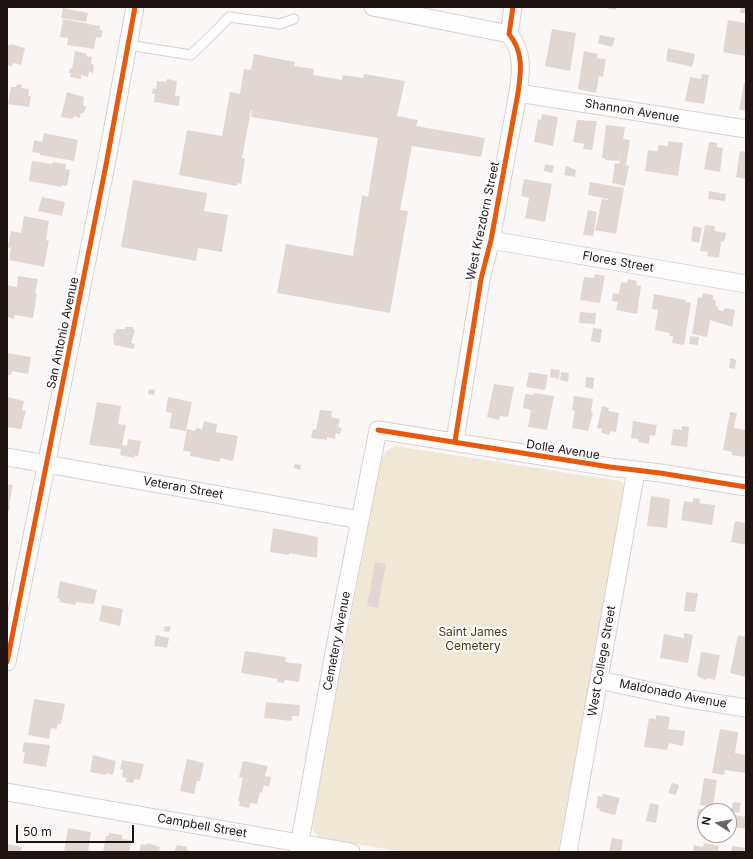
<!DOCTYPE html>
<html>
<head>
<meta charset="utf-8">
<style>
  body { margin:0 }
  #map { position:relative; width:753px; height:859px; overflow:hidden; background:#fbf7f6; font-family:Inter,sans-serif }
  canvas { display:block }
  .frame { position:absolute; inset:0; border:8px solid #1e1513; pointer-events:none }
  .north { position:absolute; left:697px; top:803px; width:40px; height:40px; box-sizing:border-box; background:#fff; border:1px solid #a5a1a1; border-radius:50%; rotate:281deg; font-size:11px; font-weight:700; line-height:16px; text-align:center; color:#1e1513 }
  .north::after { content:''; display:block; margin:auto; width:14px; height:18px; background:#6b6462; clip-path:polygon(50% 0,100% 100%,50% 72%,0 100%) }
  .scale { position:absolute; left:16px; top:825px; width:118px; height:18px; box-sizing:border-box; border:2px solid #1e1513; border-top:0; padding-left:5px; font-size:12px; line-height:14px; white-space:nowrap; color:#1e1513; -webkit-text-stroke:3px #fff; paint-order:stroke }
</style>
</head>
<body>
<div id="map">
<canvas width="753" height="859"></canvas>
<div class="frame"></div>
<div class="north">N</div>
<div class="scale">50 m</div>
</div>
<script>
const c = document.querySelector('canvas').getContext('2d');
c.lineJoin = 'round';
function paint(path, color) { c.fillStyle = color; c.fill(path, 'evenodd'); }
function strokePath(path, color, width, dash) { c.strokeStyle = color; c.lineWidth = width; c.lineCap = dash ? 'butt' : 'round'; c.setLineDash(dash || []); c.stroke(path); }
function label(font, color, halo, rows, align = 'center') {
  c.font = font + ' Inter,sans-serif'; c.lineWidth = 4; c.setLineDash([]); c.textBaseline = 'middle'; c.strokeStyle = halo; c.fillStyle = color; for (const [text, x, y, turn = 0] of rows) {
    c.save(); c.translate(x, y); c.rotate((+turn || 0) * Math.PI / 180); c.textAlign = isNaN(turn) ? turn : align; if (halo) c.strokeText(text, 0, 0); c.fillText(text, 0, 0); c.restore();
  }
}
const green = new Path2D(`
  M395,446L620,481L624,484L626,492L558,852H402L319,837L313,831L312,823L380,463L386,451Z`);
const building = new Path2D(`
  M609,7H616V10L608,9Z
  M741,7H746V13H740Z
  M63,8L88,13L86,22L61,18Z
  M63,19L100,26V30H103L101,38L96,37L94,49L67,45L68,38L60,37Z
  M728,20L746,23V56L723,52Z
  M552,29L576,33L570,71L545,66Z
  M600,35L615,38L612,47L598,43Z
  M11,44L25,48L21,65L13,63L12,66L7,65V45H11Z
  M668,48L695,54L692,67L666,61Z
  M75,51L87,54L86,56L92,57L91,64L94,65L93,73L89,72L88,77L81,75V79L70,77L71,73H69L70,68L72,69Z
  M584,51L598,54L597,58L606,59L603,77L599,76L596,93L578,89Z
  M254,54L295,62L294,66L314,69L313,75L342,80L343,75L363,78L364,74L405,81L397,116L418,120L416,126L485,138L481,157L412,146L400,210L408,211L390,313L277,293L286,244L353,256L362,195L368,197L378,138L251,117L252,110H251L242,158L245,159L241,184L237,183V186L179,175L187,130L222,136L230,92L240,94L244,69L251,70Z
  M702,74L709,75L704,104L685,101L690,77L701,79Z
  M167,79L177,81L175,96H180L179,106L154,102L155,94H152L153,88L156,89L157,81L166,82Z
  M744,83H746V111L739,110Z
  M17,84L22,85L21,88L29,89L28,96H31L29,107L8,104L11,87H16Z
  M67,92L84,97L83,106H86L84,113H81L80,118L74,116L73,119L61,117Z
  M542,114L558,117L553,146L534,142L538,119L541,120Z
  M577,120L597,121L592,150L583,149L584,144L573,142Z
  M606,125L625,127L623,139L630,140L626,165L619,164L621,153L619,161L605,160V158H602Z
  M44,133L78,140L74,161L40,155V153L32,152L34,140L42,142Z
  M668,141L683,143L678,176L645,171L648,150L657,151L659,145L668,146Z
  M709,142L717,143V147L723,148L720,172L704,169Z
  M740,151L746,152V179L736,177Z
  M32,161L52,164L53,162L66,164L65,169L70,170L67,186L62,185L61,187L29,181Z
  M615,163L629,166L625,186L612,183Z
  M545,164L554,166L552,173L544,171Z
  M566,166L576,170L575,177L564,175Z
  M524,179L552,184L545,222L525,218L529,198L521,196Z
  M133,180L207,193L204,211L228,215L222,252L198,248L196,261L121,247Z
  M590,182L624,188L616,234L595,230L602,199L608,200V199L588,195Z
  M709,191L726,194L725,201L708,199Z
  M42,197L65,202L62,216L38,211Z
  M588,210L597,212L593,236L583,235Z
  M24,216L49,221L46,240L49,241L44,267L9,260L11,248L8,247L11,231L21,233Z
  M705,225L715,226L714,231L726,233L725,239L723,242L721,241L719,258L707,256L708,252L700,251Z
  M693,226L702,228L699,243L691,241Z
  M595,274L605,276L600,303L580,300L584,277L594,278Z
  M18,276L38,279L35,293H37L33,318L15,315L14,319L7,317V285L17,287Z
  M628,279L637,281L636,285L641,286L637,314L616,310L618,302L612,301L613,293L619,294L621,282L627,283Z
  M703,293L713,295V300L716,301L715,306L718,307V310L724,311V308L735,310L732,327L710,320L707,337L692,334L698,297L702,298Z
  M654,294L686,300L685,302L691,303L684,345L672,343L673,336H669L670,333L655,330L658,310L652,309Z
  M580,312L596,313L595,324L579,323Z
  M125,327H133V330H135L131,343L135,344L134,349L114,345L113,333L115,334L116,329H125Z
  M593,328L602,329L600,343L591,341Z
  M690,336L699,337L698,345L689,344Z
  M7,353L31,357L28,374L12,371L11,375H7Z
  M730,358L736,360L735,369L729,368Z
  M551,369L560,370L559,379L550,377Z
  M529,372L548,375L545,390L526,387Z
  M561,372L569,373L568,382L560,380Z
  M586,377L594,378L593,389L585,387Z
  M494,384L514,387L508,417L500,416L499,420L487,417Z
  M149,389L155,390L154,395L148,394Z
  M534,393L554,396L547,430L528,427L531,410L523,408L525,394L534,395Z
  M574,396L593,399L591,412L593,413L588,431L572,428L575,411L572,410Z
  M7,397L24,401L22,410L26,411L21,429L7,427Z
  M168,397L192,402L186,431L169,428L172,413L166,412Z
  M97,402L121,406L118,424L126,425L122,445L127,446L128,439L141,441L138,456L135,455L134,458L120,455L121,449L89,445Z
  M602,406L609,408L608,411L619,413L616,432L610,431L609,435L601,433L602,429L597,428Z
  M320,410L332,411L331,417L340,419L338,427L342,428L340,434L336,433L335,439L327,437V440L311,438L313,429L316,430Z
  M730,412L737,413L734,428L746,430V457L732,455V452L723,450Z
  M204,421L217,424L216,432L238,436L233,461L220,458V462L190,456L191,452L183,451L187,429L195,431L196,428L202,429Z
  M633,421L657,425L655,436L650,435L649,444L638,442L639,439L631,438Z
  M682,426L689,427L687,447L671,445L673,429L682,430Z
  M295,464L301,465L300,470L294,468Z
  M7,484L13,485L9,505H10L9,511H7Z
  M651,496L670,499L667,528L647,526Z
  M693,498L700,499L699,503L715,505L712,525L681,520L684,501L693,502Z
  M735,521L746,523V545L731,542Z
  M273,528L318,537L317,558L289,553V555L270,552Z
  M375,562L386,564L378,608L367,606Z
  M60,581L97,590L94,604L76,602L75,605L59,602L60,599L57,598Z
  M686,592L698,593L695,612L684,611Z
  M102,605L123,609L120,626L99,621Z
  M165,626L171,627L169,632L164,631Z
  M684,633L693,635L688,663L660,658L664,634L684,638Z
  M156,635L169,638L167,648L154,646Z
  M738,635L746,637V677L730,673Z
  M245,651L286,657L285,662L302,664L299,682L285,680L284,683L277,682L278,679L241,673Z
  M701,652L720,655L715,680L707,678L706,680L697,676Z
  M34,699L65,704L61,724H58L57,729L51,728L49,739L28,735Z
  M266,702L300,705L299,716H292V721L264,718Z
  M656,715L670,717L668,729L685,731L683,746L669,743L667,750L644,747L649,718L656,719Z
  M720,729L737,732L738,734L735,753L746,755L745,773L725,770L724,775L712,773Z
  M24,742L50,745L46,767L23,763L25,752H22Z
  M93,755L116,761L113,775L106,773V775L90,772Z
  M187,759L204,763L200,781H197L194,794L180,791Z
  M122,760L144,764L140,780L134,779L133,783L126,782L127,778L122,777L123,770L120,769Z
  M243,761L268,766L265,776L271,777L269,787L264,785L262,793L260,792L257,804L250,803L249,808L239,806L240,801H238L243,778L239,777Z
  M704,778L717,780L713,807L700,805Z
  M672,783L679,785L676,795L668,793Z
  M603,794L620,798L615,815L599,811L600,809L596,808L598,796L602,797Z
  M733,802L741,803L739,813L731,812Z
  M650,803L659,805L656,823L646,821Z
  M698,809L710,810L705,811V822L697,821Z
  M734,815L746,817V829L732,827Z
  M68,828L91,832L88,852H64Z
  M109,833L122,835V839L131,840L129,852H103L106,836H108Z
  M612,838L623,840L621,852H609Z
  M147,843L160,847L159,852H139L141,844L147,845Z
  M704,843L719,846L718,852H693L694,845L703,847Z
  M7,844L22,847L21,852H7Z
  M177,845L187,847V850L192,852H174Z
  M732,846L745,848L744,852H731Z`);
const service = new Path2D(`
  M128,45L191,55C204,42 217,31 229,17L280,24L294,19`);
const minor = new Path2D(`
  M373,7L509,34
  M518,93L746,129
  M491,240L746,284
  M455,441L481,279L491,240L518,93C521,72 524,52 509,34L513,7
  M7,457L360,520
  M7,662L106,165L135,7
  M599,680L683,698L746,708
  M7,792L351,852
  M298,852L341,615L378,430L610,467L660,473L746,487
  M568,852L636,471`);
const cycleway = new Path2D(`
  M378,430L610,467L660,473L746,487
  M455,441L481,279L491,240L518,93C521,72 524,52 509,34L513,7
  M7,662L106,165L135,7`);
const streetNames = [
  ["Shannon Avenue",632,111,9],
  ["West Krezdorn Street",483,221,-78],
  ["Flores Street",618,262,10],
  ["San Antonio Avenue",63,333,-78],
  ["Dolle Avenue",563,450,9],
  ["Veteran Street",183,488,10],
  ["Cemetery Avenue",337,641,-79],
  ["West College Street",602,661,-80],
  ["Maldonado Avenue",673,694,11],
  ["Campbell Street",202,826,10]
];
const parkNames = [
  ["Saint James",473,632],
  ["Cemetery",473,646]
];
paint(green, '#f1e7d5');
paint(building, '#e0d7d2');
strokePath(service, '#d7cfce', 11);
strokePath(minor, '#d7cfce', 19);
strokePath(service, '#fefefe', 9);
strokePath(minor, '#fefefe', 17);
strokePath(cycleway, '#e8590c', 5);
label('12px', '#1e1513', '#fff', streetNames);
label('12px', '#49380a', '#fff', parkNames);
</script>
</body>
</html>
